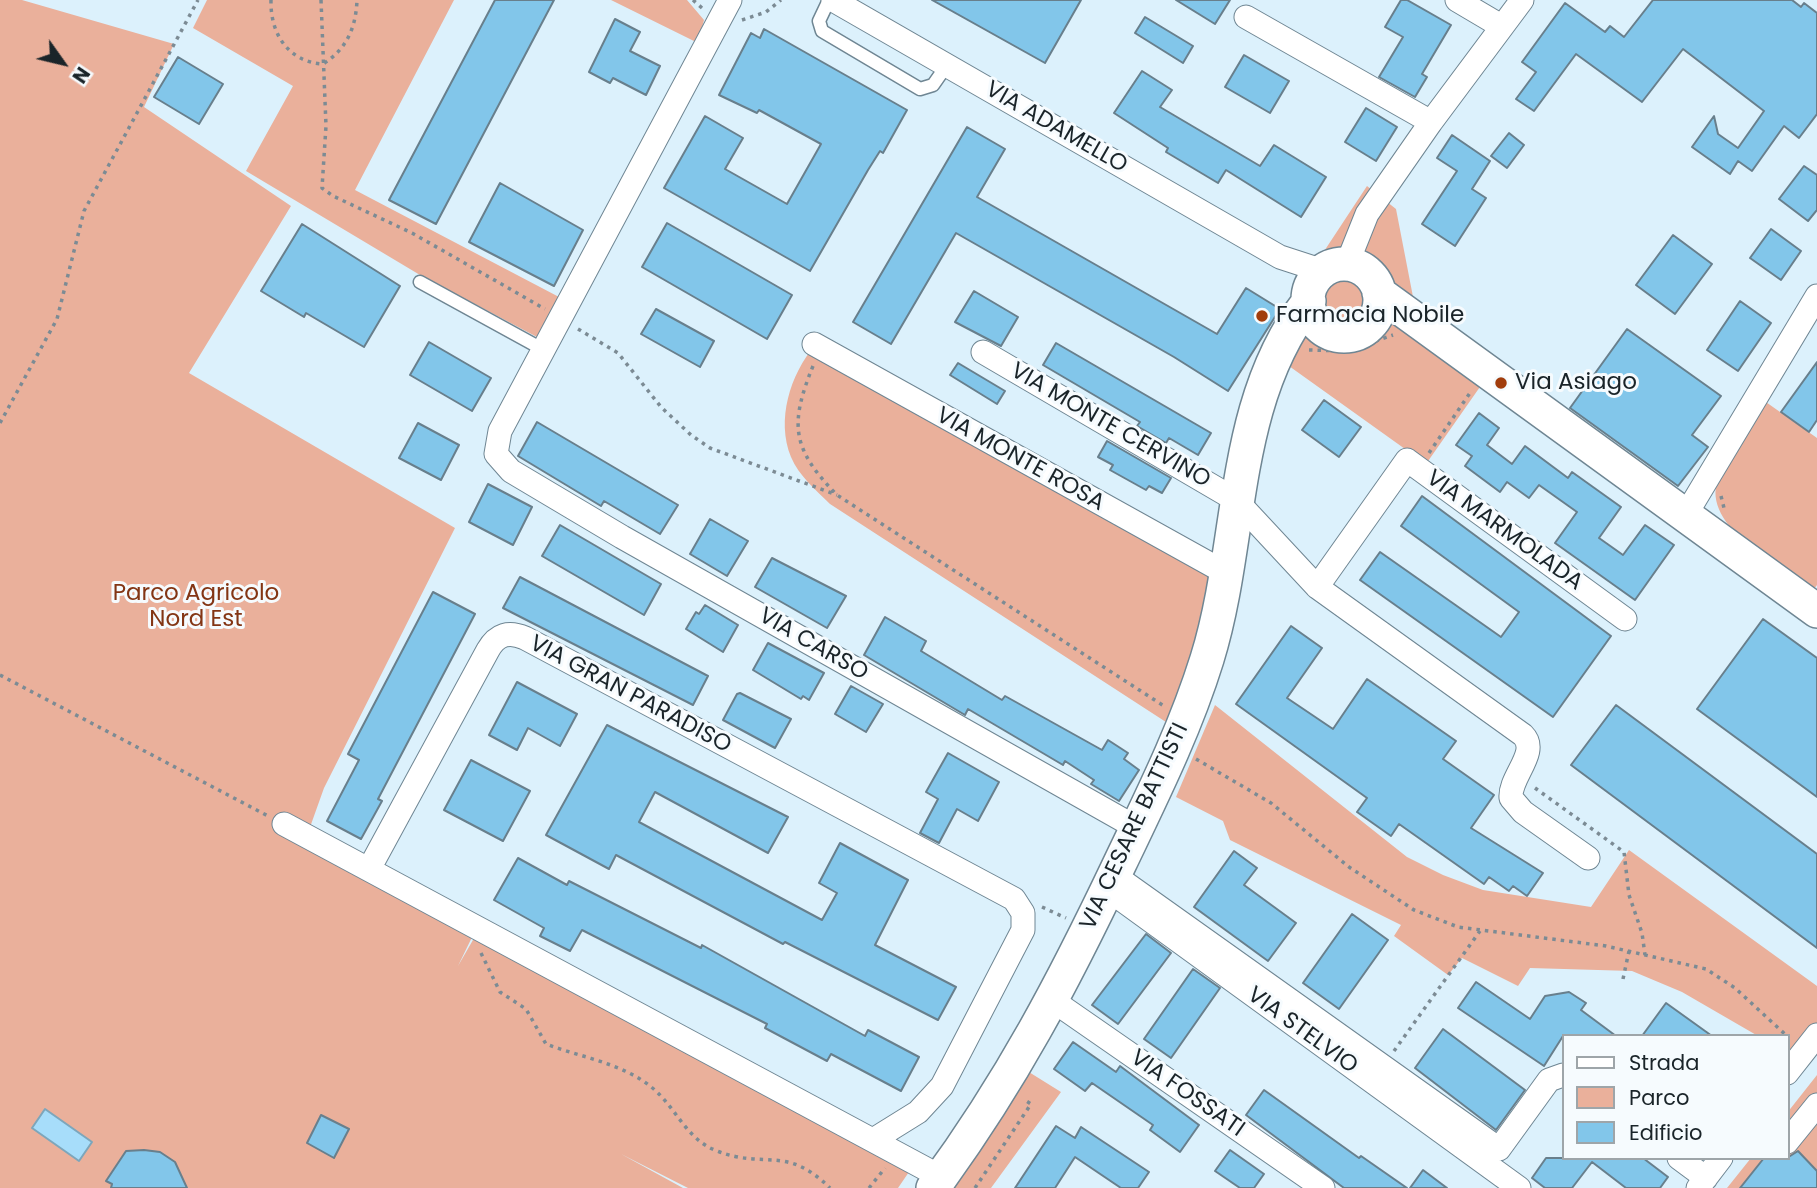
<!DOCTYPE html>
<html>
<head>
<meta charset="utf-8">
<style>
  body { margin:0 }
  #map { position:relative; width:1817px; height:1188px; overflow:hidden; background:#dcf1fc; font-family:Poppins,sans-serif }
  canvas { display:block }
  .legend { position:absolute; left:1562px; top:1034px; width:228px; height:126px; box-sizing:border-box; background:#f6fbfe; border:2px solid #9ea5a9; margin:0; padding:9px 12px; list-style:none; font-size:21px; color:#1a2429 }
  .legend li { display:flex; align-items:center; gap:14px; height:35px }
  .legend b { width:35px; border:2px solid #9ea5a9 }
  .north { position:absolute; left:28px; top:28px; width:70px; height:70px; -webkit-text-stroke:5px #f6fbfe; paint-order:stroke; rotate:124deg; font-size:19px; font-weight:700; line-height:28px; text-align:center; color:#1a2429 }
  .north::after { content:''; display:block; margin:auto; width:24px; height:32px; background:#1a2429; clip-path:polygon(50% 0,100% 100%,50% 72%,0 100%) }
</style>
</head>
<body>
<div id="map">
<canvas width="1817" height="1188"></canvas>
<ul class="legend">
<li><b style="height:9px;background:#fff"></b>Strada</li>
<li><b style="height:19px;background:#eab09b"></b>Parco</li>
<li><b style="height:19px;background:#82c6ea"></b>Edificio</li>
</ul>
<div class="north">N</div>
</div>
<script>
const c = document.querySelector('canvas').getContext('2d');
c.lineJoin = 'round';
function paint(path, color) { c.fillStyle = color; c.fill(path, 'evenodd'); }
function strokePath(path, color, width, dash) { c.strokeStyle = color; c.lineWidth = width; c.lineCap = dash ? 'butt' : 'round'; c.setLineDash(dash || []); c.stroke(path); }
function label(font, color, halo, rows, align = 'center') {
  c.font = font + ' Poppins,sans-serif'; c.lineWidth = 6; c.setLineDash([]); c.textBaseline = 'middle'; c.strokeStyle = halo; c.fillStyle = color; for (const [text, x, y, turn = 0] of rows) {
    c.save(); c.translate(x, y); c.rotate((+turn || 0) * Math.PI / 180); c.textAlign = isNaN(turn) ? turn : align; if (halo) c.strokeText(text, 0, 0); c.fillText(text, 0, 0); c.restore();
  }
}
const green = new Path2D(`
  M0,0H22L174,44L144,107L291,206L189,373L455,528L324,788L309,830L475,931L458,966L477,933L911,1169L898,1188H688L621,1154L683,1188H0Z
  M207,0H454L355,190L559,297L537,337L420,275L246,171L293,86L193,28Z
  M611,0H687L704,20L698,43Z
  M1367,186L1396,209L1414,302L1489,374L1426,464L1261,346L1303,283L1280,257L1313,268Z
  M815,345L1218,577L1169,724L830,504C816,490 799,476 791,457C776,420 790,375 815,345Z
  M1763,400L1817,438V585L1811,593C1782,571 1700,524 1718,480C1730,452 1748,426 1763,400Z
  M1215,705L1407,857L1443,875L1483,890L1591,907L1629,850L1817,986V1025L1793,1056L1787,1053V1036H1758L1682,992L1632,971L1530,968L1518,986L1462,958L1448,975L1394,936L1401,925L1230,840L1223,821L1176,797Z
  M1016,1064L1061,1092L991,1188H932Z
  M1817,1075V1188H1727L1751,1158H1787V1113Z`);
const water = new Path2D(`
  M45,1109L92,1142L79,1161L32,1128Z`);
const building = new Path2D(`
  M495,0H554L436,224L389,200Z
  M932,0H1081L1045,63Z
  M1176,0H1230L1215,24Z
  M1401,0H1407L1451,25L1422,74L1427,77L1415,97L1379,77L1403,37L1385,27Z
  M1653,0H1792L1801,7L1804,3L1817,13V114L1799,138L1784,126L1752,171L1738,161L1730,174L1692,147L1714,116L1718,134L1738,148L1764,111L1683,49L1642,102L1576,54L1534,111L1516,99L1536,72L1522,62L1565,3L1605,32L1610,26L1624,37Z
  M1145,17L1193,46L1183,63L1135,33Z
  M615,19L640,32L630,51L660,66L646,95L613,78L610,83L589,72Z
  M764,29L907,110L883,153L880,151L868,170L810,271L664,188L705,116L743,138L725,169L787,204L821,144L759,110L757,113L719,95L751,33L760,38Z
  M1244,55L1289,81L1270,113L1225,87Z
  M178,57L223,84L199,124L154,97Z
  M1142,71L1172,90L1160,107L1260,166L1274,145L1326,177L1301,217L1226,170L1218,183L1166,152L1168,148L1114,113Z
  M1366,108L1397,127L1376,161L1345,142Z
  M967,127L1005,149L977,197L1217,334L1246,288L1280,309L1228,391L1174,357L956,233L891,344L853,322Z
  M1509,133L1524,145L1507,168L1491,156Z
  M1452,135L1490,161L1472,189L1486,198L1455,246L1422,224L1457,171L1437,158Z
  M1804,166L1817,175V210L1808,221L1779,199Z
  M500,183L583,230L554,286L469,242Z
  M667,223L792,295L767,339L642,267Z
  M302,224L400,286L364,347L306,313L304,317L261,291Z
  M1771,229L1801,251L1781,280L1750,258Z
  M1673,235L1712,264L1675,314L1636,285Z
  M974,291L1018,317L1001,346L955,322Z
  M1740,301L1771,323L1738,371L1707,350Z
  M656,309L714,341L700,367L641,334Z
  M1627,329L1721,396L1692,435L1708,447L1678,486L1570,408Z
  M429,342L491,378L472,411L410,375Z
  M1056,343L1211,433L1198,455L1169,438L1166,443L1137,426L1140,422L1043,365Z
  M1817,362V420L1809,432L1781,412Z
  M958,363L1005,391L997,404L950,375Z
  M1324,400L1361,427L1339,457L1302,430Z
  M1479,413L1499,428L1487,445L1512,464L1525,446L1568,478L1572,472L1621,507L1599,538L1623,555L1645,525L1674,545L1635,600L1555,543L1577,512L1539,485L1529,498L1507,482L1500,492L1465,466L1472,456L1456,445Z
  M537,422L678,505L660,534L604,501L601,506L518,456Z
  M418,423L459,445L441,480L399,458Z
  M1107,441L1171,478L1162,493L1149,486L1146,490L1110,470L1113,465L1098,457Z
  M488,484L532,507L513,545L469,522Z
  M1422,496L1611,636L1553,717L1360,580L1380,552L1501,637L1519,612L1401,526Z
  M710,519L748,541L727,576L690,554Z
  M560,525L661,584L644,615L542,556Z
  M772,558L846,596L827,628L755,587Z
  M520,577L708,676L693,705L503,608Z
  M433,592L475,614L378,799L382,801L361,839L327,821L359,760L348,754Z
  M705,605L738,625L723,652L686,629L696,612L699,614Z
  M885,617L926,641L921,651L1002,700L1005,696L1102,750L1108,740L1128,753L1124,759L1139,770L1119,801L1091,784L1094,780L1065,761L1063,765L968,709L965,715L864,655Z
  M1763,619L1817,658V797L1697,709Z
  M1291,626L1322,648L1287,698L1333,729L1367,679L1456,741L1443,759L1494,795L1471,828L1543,873L1527,896L1513,886L1509,891L1489,877L1484,884L1399,824L1391,836L1357,812L1367,798L1236,704Z
  M768,643L824,673L809,700L803,696L801,699L753,670Z
  M517,682L577,714L560,746L528,728L517,750L489,735Z
  M851,686L883,704L866,732L835,714Z
  M740,693L791,719L775,748L723,720L737,694Z
  M1616,705L1817,854V948L1571,765Z
  M607,725L788,817L768,853L655,792L639,822L822,920L837,893L819,883L840,843L908,880L875,945L956,987L938,1020L785,942L783,944L616,855L609,869L546,835Z
  M948,753L999,782L978,821L957,809L939,843L920,833L938,799L926,792Z
  M471,760L530,791L503,841L444,810Z
  M1234,851L1257,868L1244,885L1296,923L1268,961L1194,907Z
  M518,858L567,885L569,881L701,948L702,945L865,1036L868,1030L919,1057L901,1091L831,1054L827,1061L765,1028L767,1024L582,930L570,951L540,936L544,928L494,900Z
  M1352,914L1388,940L1339,1009L1303,983Z
  M1146,934L1171,953L1118,1024L1092,1005Z
  M1193,969L1220,988L1171,1058L1144,1039Z
  M1476,982L1530,1019L1545,996L1569,992L1586,1003L1581,1010L1616,1036H1563L1544,1066L1458,1008Z
  M1666,1003L1712,1036H1642Z
  M1443,1029L1525,1090L1496,1130L1415,1068Z
  M1073,1042L1116,1072L1120,1066L1199,1125L1180,1152L1150,1130L1153,1125L1092,1083L1085,1091L1054,1069Z
  M1264,1090L1359,1158L1361,1156L1407,1188H1344L1246,1115Z
  M321,1115L349,1129L334,1158L307,1143Z
  M1056,1126L1075,1138L1081,1127L1149,1172L1138,1188H1121L1075,1157L1055,1188H1015Z
  M144,1150L160,1152L175,1162L187,1188H111L112,1184L106,1181L126,1151Z
  M1230,1150L1264,1174L1254,1188H1240L1215,1171Z
  M1798,1151L1817,1171V1188H1740L1764,1158H1787Z
  M1546,1158H1643L1668,1177L1660,1188H1626L1592,1162L1572,1188H1545L1532,1178Z
  M1423,1170L1447,1188H1410Z`);
const path = new Path2D(`
  M271,0C270,33 288,62 323,64C347,49 356,27 357,0
  M321,0L326,126L322,188L333,196L412,233L545,309
  M693,0L702,8
  M742,20L766,12L781,0
  M578,329L618,353L661,407L691,435L710,448L837,495
  M1309,350L1347,351L1393,335
  M813,366C789,425 792,449 837,495L1164,706
  M0,423L57,319L84,211L198,0
  M1429,453L1472,390
  M1721,496L1725,512
  M0,675L268,816
  M1196,759L1271,803L1349,867L1414,910L1458,927L1606,946L1706,969L1735,988L1787,1036
  M1535,788L1624,852L1629,895L1642,933L1645,955
  M1042,907L1066,918
  M481,953L500,992L526,1009L546,1044C580,1057 621,1063 650,1086C676,1106 685,1139 717,1151C766,1170 785,1144 830,1188
  M1623,979L1629,951
  M1394,1051L1480,931
  M869,1188L885,1168
  M975,1188L1031,1104L1023,1099`);
const lane = new Path2D(`
  M829,0L819,21L822,31L920,89L933,85L947,65
  M420,282L544,350`);
const street = new Path2D(`
  M730,0L500,431L496,454L511,471L622,537L1137,828
  M833,0L1280,257L1323,271
  M1457,0L1501,26
  M1246,17L1431,122
  M1347,264L1367,214L1431,122L1522,0
  M814,344L1226,573
  M983,352L1236,500L1317,587L1523,735C1540,752 1509,777 1511,798L1523,812L1588,858
  M1685,516L1817,296
  M1317,587L1407,460L1625,619
  M284,824L941,1177
  M369,869L488,650C497,634 509,631 525,638L1014,899L1023,913V930L942,1086L918,1112L873,1140
  M1114,875L1499,1149L1549,1080L1563,1075
  M1107,889L1519,1188
  M1052,1000L1323,1188
  M1787,1073L1817,1035
  M1787,1142L1817,1105
  M1679,1158L1706,1178
  M1698,1188L1721,1158`);
const secondary = new Path2D(`
  M1308 300a36 36 0 1 1 72 0a36 36 0 1 1-72 0Z
  M1379,293L1817,611
  M933,1188C1011,1082 1064,981 1120,863C1152,796 1185,730 1207,659C1244,540 1229,405 1309,301`);
const markers = [
  [1262,316,7,"#a13d0c"],
  [1501,383,7,"#a13d0c"]
];
const streetNames = [
  ["VIA ADAMELLO",1056,128,30],
  ["VIA MONTE CERVINO",1110,426,30],
  ["VIA MONTE ROSA",1020,460,29],
  ["VIA MARMOLADA",1504,531,36],
  ["VIA CARSO",813,645,30],
  ["VIA GRAN PARADISO",630,695,28],
  ["VIA CESARE BATTISTI",1135,827,-65],
  ["VIA STELVIO",1302,1031,36],
  ["VIA FOSSATI",1187,1094,35]
];
const poiNames = [
  ["Farmacia Nobile",1276,316],
  ["Via Asiago",1515,383]
];
const parkNames = [
  ["Parco Agricolo",196,594],
  ["Nord Est",196,620]
];
paint(green, '#eab09b');
paint(water, '#a7ddfa');
strokePath(water, '#7da6bb', 2);
paint(building, '#82c6ea');
strokePath(building, '#687f8c', 2);
strokePath(lane, '#6f8693', 15);
strokePath(street, '#6f8693', 25);
strokePath(secondary, '#6f8693', 36);
strokePath(path, '#7c8b94', 3.5, [3.5, 5]);
strokePath(lane, '#fff', 12);
strokePath(street, '#fff', 23);
strokePath(secondary, '#fff', 33);
for (const [x, y, r, color] of markers) { const dot = new Path2D(); dot.arc(x, y, r, 0, 2 * Math.PI); c.fillStyle = color; c.fill(dot); strokePath(dot, '#f6fbfe', 2.5); }
label('23px', '#1a2429', '#f6fbfe', streetNames);
label('23px', '#1a2429', '#f6fbfe', poiNames, 'left');
label('23px', '#833514', '#f6fbfe', parkNames);
</script>
</body>
</html>
